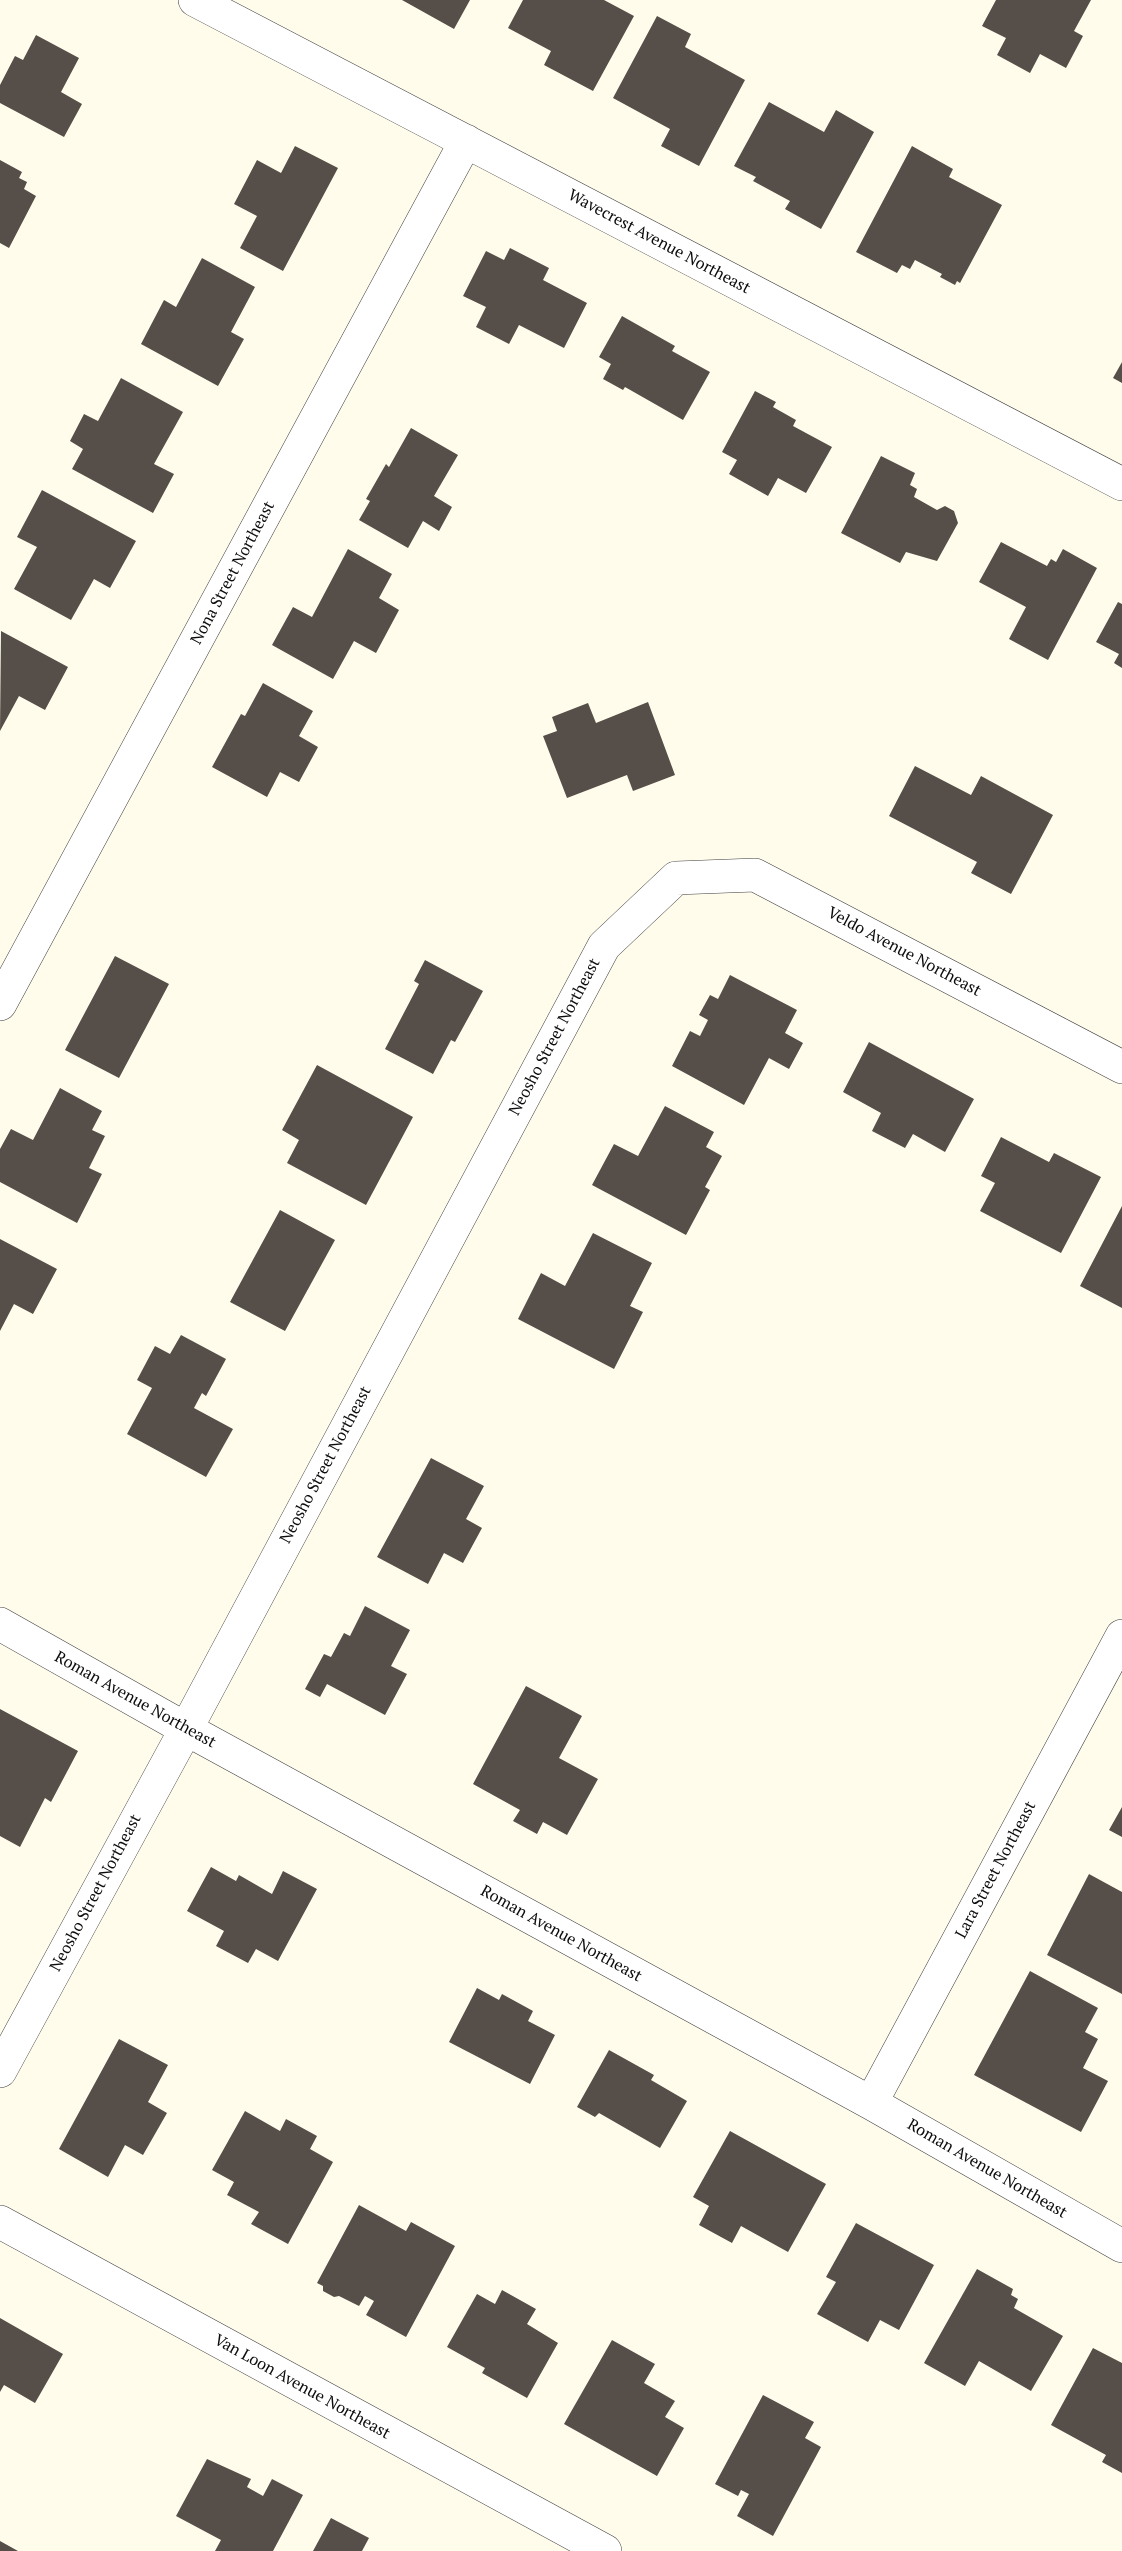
<!DOCTYPE html>
<html>
<head>
<meta charset="utf-8">
<style>
  body { margin:0 }
  canvas { display:block; background:#fffcec }
</style>
</head>
<body>
<canvas width="1122" height="2551"></canvas>
<script>
const c = document.querySelector('canvas').getContext('2d');
c.lineJoin = 'round';
function paint(path, color) { c.fillStyle = color; c.fill(path, 'evenodd'); }
function strokePath(path, color, width, dash) { c.strokeStyle = color; c.lineWidth = width; c.lineCap = dash ? 'butt' : 'round'; c.setLineDash(dash || []); c.stroke(path); }
function label(font, color, halo, rows, align = 'center') {
  c.font = font + ' "PT Serif",serif'; c.lineWidth = 6; c.setLineDash([]); c.textBaseline = 'middle'; c.strokeStyle = halo; c.fillStyle = color; for (const [text, x, y, turn = 0] of rows) {
    c.save(); c.translate(x, y); c.rotate((+turn || 0) * Math.PI / 180); c.textAlign = isNaN(turn) ? turn : align; if (halo) c.strokeText(text, 0, 0); c.fillText(text, 0, 0); c.restore();
  }
}
const building = new Path2D(`
  M402,0H470L454,29Z
  M523,0H604L634,16L593,91L544,65L551,51L508,28Z
  M996,0H1091L1074,31L1083,36L1066,68L1040,54L1030,73L997,55L1006,38L982,26Z
  M657,16L691,34L685,47L745,80L699,166L661,146L670,129L613,98Z
  M36,35L79,58L61,92L82,104L64,137L0,103V85L15,56L23,60Z
  M769,102L824,132L836,110L874,132L821,229L785,209L790,201L753,181L756,177L734,166Z
  M295,146L338,168L283,271L240,248L257,216L234,204L257,160L281,173Z
  M912,146L953,169L949,177L1002,205L960,283L957,281L955,285L940,277L942,274L915,260L910,269L902,265L897,273L856,252Z
  M0,160L22,172L19,178L27,182L24,189L36,196L9,248L0,243Z
  M510,248L549,268L543,280L587,303L564,348L519,325L509,344L476,327L486,307L463,296L486,251L504,260Z
  M202,258L255,287L231,332L244,339L218,386L141,344L164,300L176,307Z
  M622,316L675,346L672,351L710,372L683,420L625,387L623,390L603,379L611,364L599,357Z
  M1122,362V383L1113,378Z
  M121,378L183,412L154,464L174,474L153,513L72,469L83,449L70,441L84,414L98,421Z
  M755,391L776,402L773,407L796,420L793,426L832,447L806,493L778,478L768,496L729,474L737,460L722,452Z
  M411,428L458,455L434,496L452,507L439,531L423,521L408,548L359,520L370,501L366,499L386,464L389,467Z
  M881,456L915,473L910,485L917,489L914,497L937,510L945,506L954,511L958,523L937,561L906,552L900,563L841,533Z
  M42,490L136,541L110,588L94,579L71,620L14,589L37,547L17,537Z
  M1001,542L1047,566L1051,559L1056,562L1063,549L1097,568L1048,660L1009,639L1026,607L979,582Z
  M348,549L392,574L379,598L399,610L376,653L354,641L333,679L272,645L293,607L312,617Z
  M1118,602L1122,604V668L1114,663L1119,654L1096,642Z
  M1,631L68,667L45,710L19,696L0,731Z
  M263,683L313,711L299,736L318,747L299,782L280,772L267,797L212,767L241,714L245,716Z
  M648,702L675,775L633,791L627,775L567,798L543,736L557,731L552,717L588,703L596,723Z
  M915,766L971,795L981,776L1053,815L1011,894L971,873L977,862L889,816Z
  M115,956L169,984L119,1078L65,1050Z
  M425,960L483,991L455,1042L451,1040L433,1074L385,1049L419,984L414,981Z
  M730,975L797,1010L785,1033L803,1043L789,1069L769,1058L744,1105L672,1066L690,1031L700,1036L708,1020L699,1015L710,995L718,999Z
  M869,1042L974,1099L945,1152L913,1134L905,1148L872,1131L881,1113L843,1092Z
  M317,1065L413,1117L366,1205L287,1163L299,1140L282,1130Z
  M60,1088L102,1111L92,1130L105,1136L89,1168L102,1174L77,1223L0,1182V1149L11,1129L33,1140Z
  M665,1106L714,1132L706,1147L722,1156L705,1187L710,1190L686,1235L592,1185L614,1144L638,1156Z
  M1001,1137L1049,1162L1054,1153L1101,1177L1061,1253L980,1211L995,1183L981,1176Z
  M1122,1206V1308L1080,1286Z
  M280,1210L335,1240L285,1331L230,1302Z
  M593,1233L652,1263L630,1306L643,1312L614,1369L518,1319L541,1273L565,1286Z
  M0,1239L57,1269L33,1314L14,1304L0,1331Z
  M181,1335L226,1359L206,1396L202,1393L194,1408L233,1429L206,1477L127,1434L152,1388L137,1380L155,1346L170,1354Z
  M431,1458L484,1486L466,1519L482,1528L463,1563L444,1553L428,1584L377,1557Z
  M365,1606L410,1630L391,1666L407,1674L385,1715L327,1684L320,1697L305,1689L324,1654L331,1657L344,1633L350,1636Z
  M526,1686L582,1716L559,1758L598,1779L567,1835L543,1822L537,1834L513,1821L520,1810L473,1784Z
  M0,1709L78,1751L51,1802L45,1798L20,1847L0,1836Z
  M1122,1807V1837L1109,1830Z
  M211,1867L236,1881L239,1875L272,1894L283,1871L317,1889L278,1961L256,1949L248,1963L216,1946L224,1931L187,1911Z
  M1089,1874L1122,1892V1994L1047,1955Z
  M1030,1971L1098,2008L1085,2032L1098,2039L1083,2068L1108,2081L1081,2132L974,2075Z
  M477,1988L499,2000L502,1994L533,2011L528,2021L555,2035L530,2084L449,2042Z
  M119,2039L168,2065L148,2102L167,2113L143,2155L125,2145L108,2177L59,2149Z
  M609,2050L654,2075L651,2080L687,2101L660,2148L599,2113L595,2117L577,2107Z
  M245,2111L280,2131L286,2119L317,2136L310,2149L333,2162L288,2244L251,2224L259,2212L227,2195L234,2182L212,2170Z
  M730,2131L826,2184L788,2252L741,2226L732,2243L699,2225L709,2206L693,2197Z
  M359,2205L406,2231L411,2222L455,2246L406,2337L366,2315L374,2301L365,2296L359,2306L339,2296L334,2297L323,2291V2286L317,2283Z
  M856,2223L934,2265L899,2330L880,2320L868,2342L817,2314L836,2282L826,2277Z
  M977,2269L1013,2289L1011,2295L1018,2299L1014,2308L1063,2336L1031,2391L979,2361L965,2386L924,2363Z
  M502,2290L536,2309L527,2324L558,2343L527,2398L482,2373L485,2368L447,2347L477,2294L495,2304Z
  M0,2318L63,2354L35,2403L4,2385L0,2392Z
  M612,2340L655,2364L644,2383L675,2401L665,2417L684,2428L657,2476L564,2424Z
  M1093,2348L1122,2363V2473L1102,2462L1106,2455L1051,2425Z
  M763,2395L814,2422L805,2438L821,2447L773,2536L737,2516L749,2494L741,2490L738,2496L715,2484Z
  M207,2459L251,2479L247,2487L263,2496L272,2479L303,2495L273,2551H215L221,2540L176,2516Z
  M331,2518L369,2538L362,2551H313Z
  M0,2541L18,2551H0Z`);
const minor = new Path2D(`
  M195,0L1122,484
  M0,1004L466,141
  M0,1624L186,1729L871,2103L1122,2246
  M0,2071L186,1729L604,946L676,878L755,875L1122,1067
  M871,2103L1122,1636
  M0,2222L605,2551`);
const streetNames = [
  ["Wavecrest Avenue Northeast",659,242,28],
  ["Nona Street Northeast",233,573,-62],
  ["Veldo Avenue Northeast",904,952,28],
  ["Neosho Street Northeast",555,1037,-62],
  ["Neosho Street Northeast",326,1465,-62],
  ["Roman Avenue Northeast",135,1700,29],
  ["Lara Street Northeast",996,1870,-62],
  ["Neosho Street Northeast",96,1893,-62],
  ["Roman Avenue Northeast",561,1934,29],
  ["Roman Avenue Northeast",987,2169,30],
  ["Van Loon Avenue Northeast",302,2387,29]
];
paint(building, '#564e48');
strokePath(minor, '#3f3f3f', 34);
strokePath(minor, '#fff', 33);
label('16px', '#0c0c0c', '#fff', streetNames);
</script>
</body>
</html>
